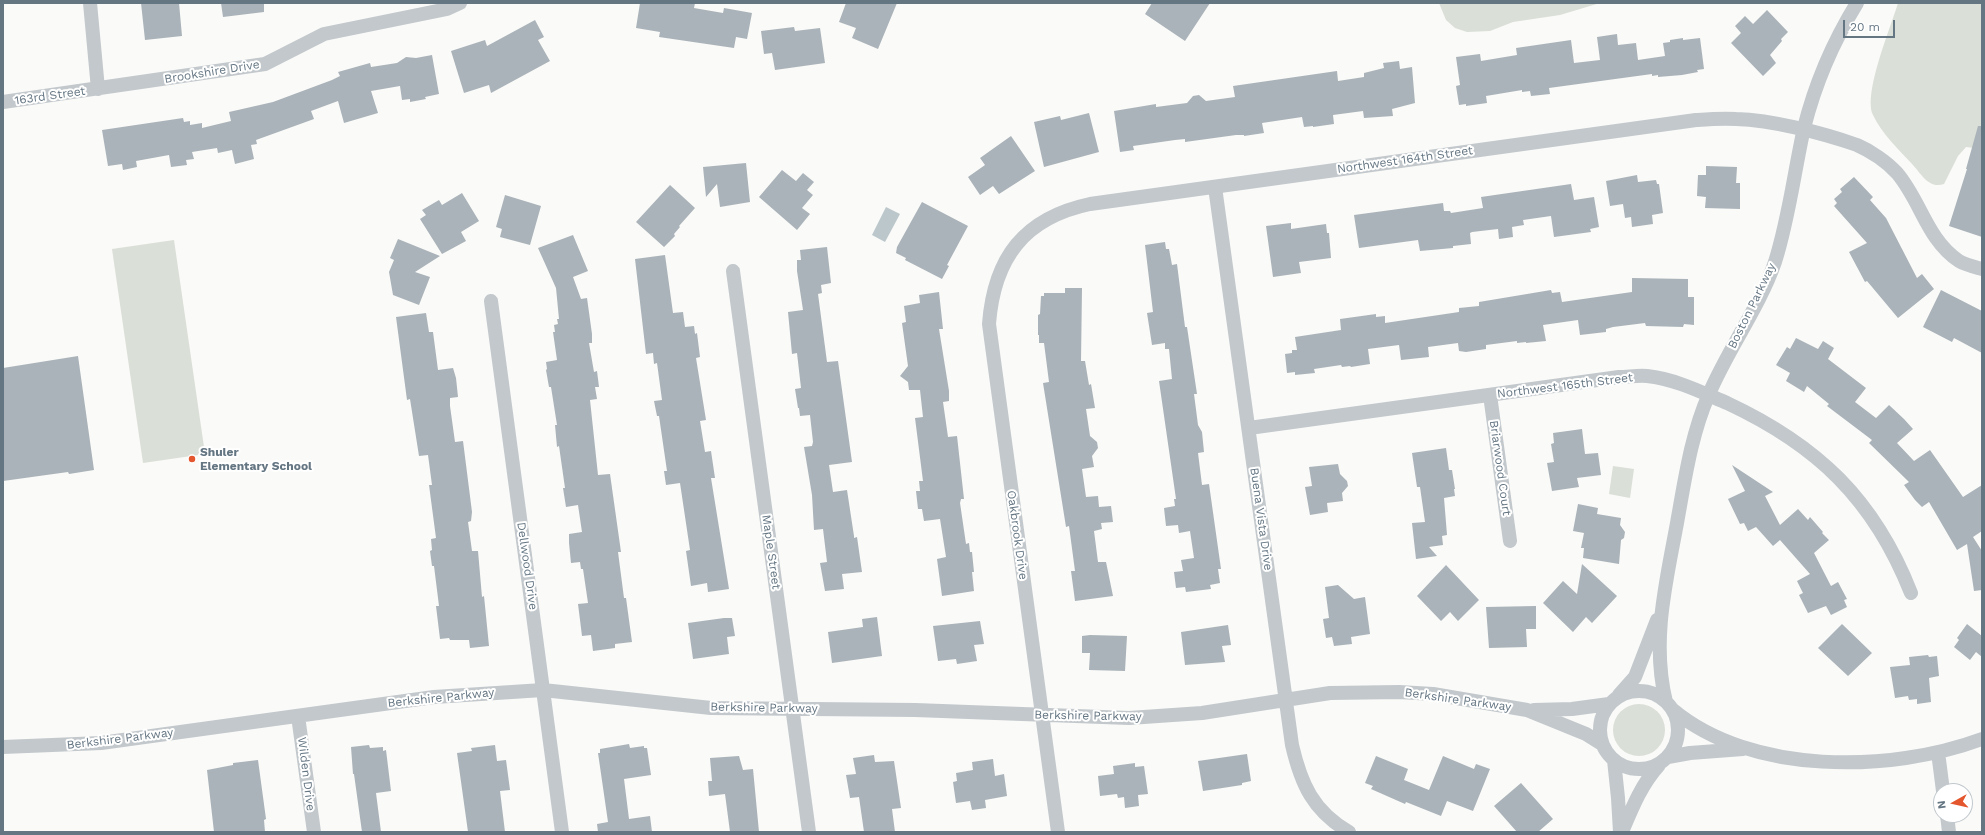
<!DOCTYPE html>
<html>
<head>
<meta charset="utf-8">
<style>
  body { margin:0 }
  #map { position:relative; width:1985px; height:835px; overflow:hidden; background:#fafaf8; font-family:"Work Sans",sans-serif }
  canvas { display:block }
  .frame { position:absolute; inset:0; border:4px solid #657683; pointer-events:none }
  .north { position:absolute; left:1933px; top:783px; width:40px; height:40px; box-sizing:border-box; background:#fff; border:1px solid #c1c8cd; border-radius:50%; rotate:262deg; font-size:11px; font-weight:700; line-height:16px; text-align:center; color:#657683 }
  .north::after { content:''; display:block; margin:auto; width:14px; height:18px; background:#e4572e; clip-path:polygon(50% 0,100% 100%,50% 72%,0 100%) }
  .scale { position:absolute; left:1843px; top:20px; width:52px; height:18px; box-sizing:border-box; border:2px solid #657683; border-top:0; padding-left:5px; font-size:12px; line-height:14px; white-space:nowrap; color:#657683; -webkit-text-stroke:3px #fff; paint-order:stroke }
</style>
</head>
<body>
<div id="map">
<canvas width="1985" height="835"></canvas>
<div class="frame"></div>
<div class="north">N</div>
<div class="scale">20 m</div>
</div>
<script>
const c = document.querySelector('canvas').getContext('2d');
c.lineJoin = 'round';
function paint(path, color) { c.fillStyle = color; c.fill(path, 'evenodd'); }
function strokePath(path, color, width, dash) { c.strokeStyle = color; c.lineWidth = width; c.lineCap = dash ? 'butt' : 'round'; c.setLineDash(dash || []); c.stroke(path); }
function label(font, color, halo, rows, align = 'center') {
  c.font = font + ' "Work Sans",sans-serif'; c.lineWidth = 4; c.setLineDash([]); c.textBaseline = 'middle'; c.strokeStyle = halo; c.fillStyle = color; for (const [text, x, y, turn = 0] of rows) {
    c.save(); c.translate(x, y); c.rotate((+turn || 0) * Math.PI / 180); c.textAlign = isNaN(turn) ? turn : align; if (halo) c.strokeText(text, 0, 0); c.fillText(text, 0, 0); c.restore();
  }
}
const green = new Path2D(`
  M1439,3H1600L1560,15L1513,22L1490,31L1467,32L1455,28L1446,20Z
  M1898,3H1982V149L1966,147L1958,156L1944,184C1929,189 1922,175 1913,165C1899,150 1882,134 1873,115C1863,93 1891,27 1898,3Z
  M174,240L205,454L143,463L112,249Z
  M1613,466L1634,469L1630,498L1609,494Z
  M1613 730a26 26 0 1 1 52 0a26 26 0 1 1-52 0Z`);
const water = new Path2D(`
  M886,207L900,214L885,242L872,235Z`);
const building = new Path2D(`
  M141,3H179L182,36L145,40Z
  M221,3H264V12L223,17Z
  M640,3H695L694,8L723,13L724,8L752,13L747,39L736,37L734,48L659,37L660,32L636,28Z
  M846,3H897L878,49L852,38L856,28L839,22Z
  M1152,3H1210L1185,41L1145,14Z
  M1767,10L1788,32L1781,39L1782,41L1770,55L1776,63L1763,76L1731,43L1741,33L1735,26L1745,16L1753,24Z
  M535,20L544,37L538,40L550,61L491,93L489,85L464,93L451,51L485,40L487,46Z
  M794,27L795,31L820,28L825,63L775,70L772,53L764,54L761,31Z
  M1617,34L1618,45L1636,43L1638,60L1665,56L1663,43L1670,42V40L1683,38V40L1700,38L1704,69L1697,70L1698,72L1682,75L1658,77V75L1652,76V74L1549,88L1550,94L1531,96L1530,91L1522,92V90L1486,96L1487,103L1466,106V104L1459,105L1456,86L1460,85L1456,57L1480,54L1481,61L1517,55L1516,48L1571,40L1574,63L1600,60L1597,37Z
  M432,55L439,94L425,97L426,99L410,102V99L402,100L400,86L371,91L378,113L344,123L338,101L311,111L314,119L256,140L257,144L251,145L254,159L235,164L232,150L218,153L217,148L192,152L194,159L186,160L187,165L171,167L169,155L136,161L137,167L123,170L122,164L108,166L102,130L183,118L184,122L190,121V125L202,123V128L231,121L229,112L273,102L332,80L340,76L338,72L370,63L371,67L397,63L406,57L416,58Z
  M1399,61L1400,69L1412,67L1415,103L1392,109L1393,116L1364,118L1363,111L1333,115L1334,124L1313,127V126L1304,127L1302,117L1262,123L1264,133L1244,136V135H1236L1185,142V139L1175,140L1133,146L1134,150L1120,152L1114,111L1156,104V107L1187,103L1193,96L1199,95L1206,101L1235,97L1233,86L1337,71L1338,81L1364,77V73L1384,68L1383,63Z
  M1089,113L1099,152L1044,167L1034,122L1060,116L1061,120Z
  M1978,126H1982V237L1949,226L1967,169H1966Z
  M1011,136L1035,171L999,194L993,186L980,195L968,177L985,165L980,158Z
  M746,163L750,202L720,207L717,184L706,197L703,167Z
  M1706,166L1737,167L1736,183H1740V209L1705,208L1706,197L1697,196L1698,175H1706Z
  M782,170L796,181L803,173L814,182L807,190L813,195L802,208L810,214L797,230L759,197Z
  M1637,175L1638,182L1656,180L1657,184H1659L1663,213L1652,215L1653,224L1632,227L1631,217L1625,218L1623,204L1610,206L1606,181Z
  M1854,177L1873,197L1870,200L1886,218L1917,278L1922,274L1934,289L1898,318L1867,281L1865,282L1849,252L1867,243L1834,206L1837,203L1834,199L1842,192L1840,189Z
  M1571,184L1574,200L1594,197L1599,227L1590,229L1591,232L1554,237L1551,216L1523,220L1524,225L1512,227L1513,237L1499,239L1498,229L1472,232L1470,233L1471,244L1453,246V248L1420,251L1418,240L1359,248L1354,215L1443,203L1444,211H1450L1451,213L1483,208L1481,197Z
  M670,185L695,208L679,226L680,227L674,234L675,236L664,247L636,222Z
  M462,193L479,221L461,232L466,241L442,254L420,219L426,215L422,210L439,200L442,205Z
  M505,195L541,206L530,245L500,237L502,229L496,227Z
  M922,202L968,226L947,265L949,266L942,279L905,260L906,258L896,253L897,247Z
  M1291,223V229L1326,224L1327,233H1329L1331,258L1299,262L1301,273L1273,277L1266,226Z
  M573,235L588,271L573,277L581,299L587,298L592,334V343H589L594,372L597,371L599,387H595L597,399L590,400L598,475L610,474L621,552H618L624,598H626L632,642L615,644V648L593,651L591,635L582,636L578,604L588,603L583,569H581L580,562L571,563L569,543V534L582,532L578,505L566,507L563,488H565L559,446L557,447L555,425H557L551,387H549L546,370L547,369L546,362L557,360L553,332H555L554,325L558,324L557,319H559L556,288L538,248Z
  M398,239L440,256L415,272L430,277L419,305L393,295L389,272L394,260L390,258Z
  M1165,242L1166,249H1169L1172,265L1177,264L1185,327H1187L1197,394H1194L1198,425L1202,432L1204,452L1198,453L1202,485L1209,484L1221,569H1218L1220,583L1210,585L1211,589L1186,592L1185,587L1176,588L1174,572L1183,571L1181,560L1194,558L1190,531L1179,533L1178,525L1166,526L1164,508L1175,506L1174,499H1176L1159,381L1172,379L1169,349H1165V343L1152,345L1147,313L1153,312L1145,245Z
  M827,247L831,283L821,285L822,293L818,294L827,362L838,361L852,462L829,465L833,492L847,490L854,536V538L857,537L862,572L842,574L844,589L825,591L820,563L827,562L823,529L814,530L812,495L804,447L812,446L813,442L810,415L800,416L799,408H798L795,389L801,388L797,353L792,354L788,312L803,310L797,271V260H801L800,250Z
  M665,255L673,313L683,312L685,327L694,326L695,334L697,333L700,357L696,358L706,420L700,421L705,452L711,451L715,478H711L729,589L708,592L707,583L691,586L686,551L690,550L680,483L666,485L664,471H667L659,416H657L654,401L662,400L657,363L654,364L653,353L646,354L635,259Z
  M1632,278L1688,279V297H1694V325L1684,324L1683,327L1646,326L1645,323L1613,327L1606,329V332L1580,335L1578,320L1543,325L1546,341L1526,343V342L1517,343V341L1486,345V349L1466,352L1459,351L1458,343L1428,347L1429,357L1401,360L1399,345L1368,349L1370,364L1351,367L1350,366L1342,367L1341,365L1314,369L1315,373L1295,375V372L1287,373L1285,354L1292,353V350H1297L1295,337L1341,330L1340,319L1376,314V317L1385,316V323L1459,312V308L1479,306V302L1551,290L1552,293L1560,292L1562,302L1632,292Z
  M1065,288H1082L1081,361H1085L1089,385L1091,384L1095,408L1086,409L1090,436L1097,442L1098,448L1092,456L1094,467L1082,469L1086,497L1098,496L1099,507L1111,506L1113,522L1101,523L1102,529L1094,531L1098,562H1106L1113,596L1075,601L1071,571H1075L1069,526L1066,527L1043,383L1049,382L1044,343H1039V335H1038V315L1040,314L1041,296H1044V293H1065Z
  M1941,290L1982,311V353L1954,338L1952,342L1923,327Z
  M939,292L943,329H939L949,391V401L943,402L948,437L957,436L964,499H961L960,503L966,544L969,543L970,552H972L974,572H972L974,591L942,596L937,559L946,557L940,519L924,521L922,509H918L916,491H920L919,481H923L915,418L923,417L920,390H909L908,382L900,376L908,366L902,323L906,322L904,306L920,303L919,295Z
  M426,313L429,332H433L438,370L453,368L456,378L458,397L450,398V406L455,442L463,441L472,512L471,521L468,522L472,551H478L482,597L484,596L489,646L470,648L469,640H450L449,638L440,639L436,606H439L434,566H432L430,551L432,550L431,539L436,538L429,485H432L428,455L419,456L410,399L407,400L396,317Z
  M1796,338L1818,349L1823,341L1834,348L1828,359L1866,388L1855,402L1876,418L1889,405L1904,419L1913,429L1897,443L1914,461L1930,450L1963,497L1982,485V531L1973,537L1982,551V590L1974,591L1967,544L1957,550L1929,502L1922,507L1915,500L1904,485L1909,482L1869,443L1872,440L1827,406L1829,404L1807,386L1804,392L1786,381L1790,373L1776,365L1787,347L1790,349Z
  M78,356L94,470L69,474L68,472L3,481V368Z
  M1582,429L1585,454L1598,453L1601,475L1577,478L1579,487L1552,491L1547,463L1554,462L1551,444L1554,443L1553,433Z
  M1446,448L1449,470H1452L1455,489H1454L1455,496L1444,498L1447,535L1442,536L1443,545L1429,547L1437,556L1416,559L1412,523L1425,522L1420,487H1417L1412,453Z
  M1338,464L1340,474L1347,481L1348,486L1342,493L1343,501L1327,503L1328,512L1310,515L1305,487L1312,486L1309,467Z
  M1732,465L1773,492L1765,496L1780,525L1798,509L1808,520L1810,517L1823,532L1822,533L1829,540L1814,553L1831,586L1838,582L1847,599L1844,600L1847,607L1831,615L1826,606L1808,613L1799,595L1803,593L1797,581L1810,574L1780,540L1773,546L1756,527L1748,531L1744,523L1740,524L1728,499L1745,491Z
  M1578,504L1598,508L1597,514L1621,518L1620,525L1625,532L1624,538L1621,540L1619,564L1583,558L1584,548H1581L1584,533L1573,531Z
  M1582,564L1617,596L1592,623L1586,617L1573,632L1543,603L1563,581L1577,594Z
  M1446,565L1479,600L1458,621L1450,612L1441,621L1417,596Z
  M1338,585L1354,599L1365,597L1370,634L1351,637L1352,644L1334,646L1332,637L1326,638L1323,619L1329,618L1325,587Z
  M1536,606V629H1526L1527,647L1489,648L1486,607Z
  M877,617L882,656L832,663L828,632L863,627L862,619Z
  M724,618H732L735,636L727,637L729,654L693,659L688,623Z
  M980,621L984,644L974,645L977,661L957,664L956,659L938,661L933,626Z
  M1842,624L1872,653L1848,676L1818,648Z
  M1967,624L1982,636V657L1976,652L1970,660L1954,647L1959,640L1957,638Z
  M1228,625L1231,645L1222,646L1225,662L1185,665L1181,632Z
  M1090,635L1127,636L1125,671L1089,670L1090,653H1082V636Z
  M1928,655L1929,657L1937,656L1939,676L1929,678L1931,702L1917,704V699L1909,700L1908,696L1895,698L1890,667L1910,665L1909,657Z
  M629,744L630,748L644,746V748H647L651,775L624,779L629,819L650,816L652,832H598L597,824L608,822L598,753H600V749Z
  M369,745L370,748L383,747V751L386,750L391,791L376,793L381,832H362L354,774H353L351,747Z
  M495,745L497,761L506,760L510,790L500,791L505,832H468L457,753L472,751L471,748Z
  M1247,754L1251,781L1242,783V785L1203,791L1198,761Z
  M874,755L875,762L894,761L901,808L892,809L895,832H864L859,797L850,798L846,775L856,774L853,758Z
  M739,756L743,770L753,769L759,832H730L725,794L709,796L708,781H712L710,758Z
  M1376,756L1408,769L1404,780L1429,790L1443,756L1474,769L1476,764L1490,769L1473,811L1447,801L1441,816L1406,802L1405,804L1371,789L1373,786L1365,783Z
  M993,759L995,776L1004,774L1007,796L985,800L986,808L972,810L970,801L956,803L953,782L957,781L956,773L973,770L972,762Z
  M258,760L266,819L264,820L265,832H214L207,770L233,765V763Z
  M1135,763V767L1144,766L1148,794L1138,795L1139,806L1125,808L1124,797L1118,798L1117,794L1100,796L1098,776L1114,774L1113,766Z
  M1521,783L1553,819L1538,832H1517L1494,806Z`);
const minor = new Path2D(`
  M90,3L98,89
  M3,102L265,64L324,34L447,9L460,3
  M1215,187L1292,745C1301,784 1313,811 1349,832
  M733,271L809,832
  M491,301L562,832
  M1490,395L1510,541
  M1249,428L1619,377C1628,377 1638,375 1647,376C1675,379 1701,392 1727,403C1817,445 1874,499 1911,593
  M1600 730a39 39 0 1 1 78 0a39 39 0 1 1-78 0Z
  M1619,695L1635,677L1657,620
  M1666,702C1651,641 1666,583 1677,523C1685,479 1691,435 1709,394C1728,349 1759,308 1775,262C1789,218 1794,173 1804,128C1815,84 1833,42 1857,3
  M1534,710L1572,709L1609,704
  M1673,710C1751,775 1890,773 1982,739
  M298,716L314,832
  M3,747L101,743L434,697L543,690L711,708L915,710L1129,718L1202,713L1330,693L1399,692L1433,694L1527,710L1586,734L1602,744
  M1938,752L1943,791
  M1668,757L1690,753L1743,749
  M1614,760L1618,798L1620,832
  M1947,815L1949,832
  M1058,832L989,324C994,258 1024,218 1090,204L1696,120C1710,119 1723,118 1736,119C1772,120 1823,133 1857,145C1871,151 1887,162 1897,173C1921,201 1927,240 1959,261C1966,265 1975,267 1982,269
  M1622,832C1632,808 1641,785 1659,765`);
const markers = [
  [192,459,4,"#e4572e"]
];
const streetNames = [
  ["Brookshire Drive",212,72,-9],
  ["163rd Street",50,96,-8],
  ["Northwest 164th Street",1405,160,-8],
  ["Boston Parkway",1752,306,-64],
  ["Northwest 165th Street",1565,386,-7],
  ["Briarwood Court",1500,468,82],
  ["Buena Vista Drive",1261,519,82],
  ["Oakbrook Drive",1017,535,82],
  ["Maple Street",771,552,82],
  ["Dellwood Drive",527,566,82],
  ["Berkshire Parkway",441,698,-6],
  ["Berkshire Parkway",1458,700,8],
  ["Berkshire Parkway",764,708,1],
  ["Berkshire Parkway",1088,716,1],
  ["Berkshire Parkway",120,739,-7],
  ["Wilden Drive",306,774,83]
];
const poiNames = [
  ["Shuler",200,452],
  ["Elementary School",200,466]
];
paint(green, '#dadfd7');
paint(water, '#bbc7cb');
paint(building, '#aab3b9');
strokePath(minor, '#c3c8cc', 14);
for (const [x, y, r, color] of markers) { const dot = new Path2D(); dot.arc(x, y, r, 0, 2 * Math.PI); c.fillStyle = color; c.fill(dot); strokePath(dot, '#fff', 1.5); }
label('12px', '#657683', '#fff', streetNames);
label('bold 12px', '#657683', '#fff', poiNames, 'left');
</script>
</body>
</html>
